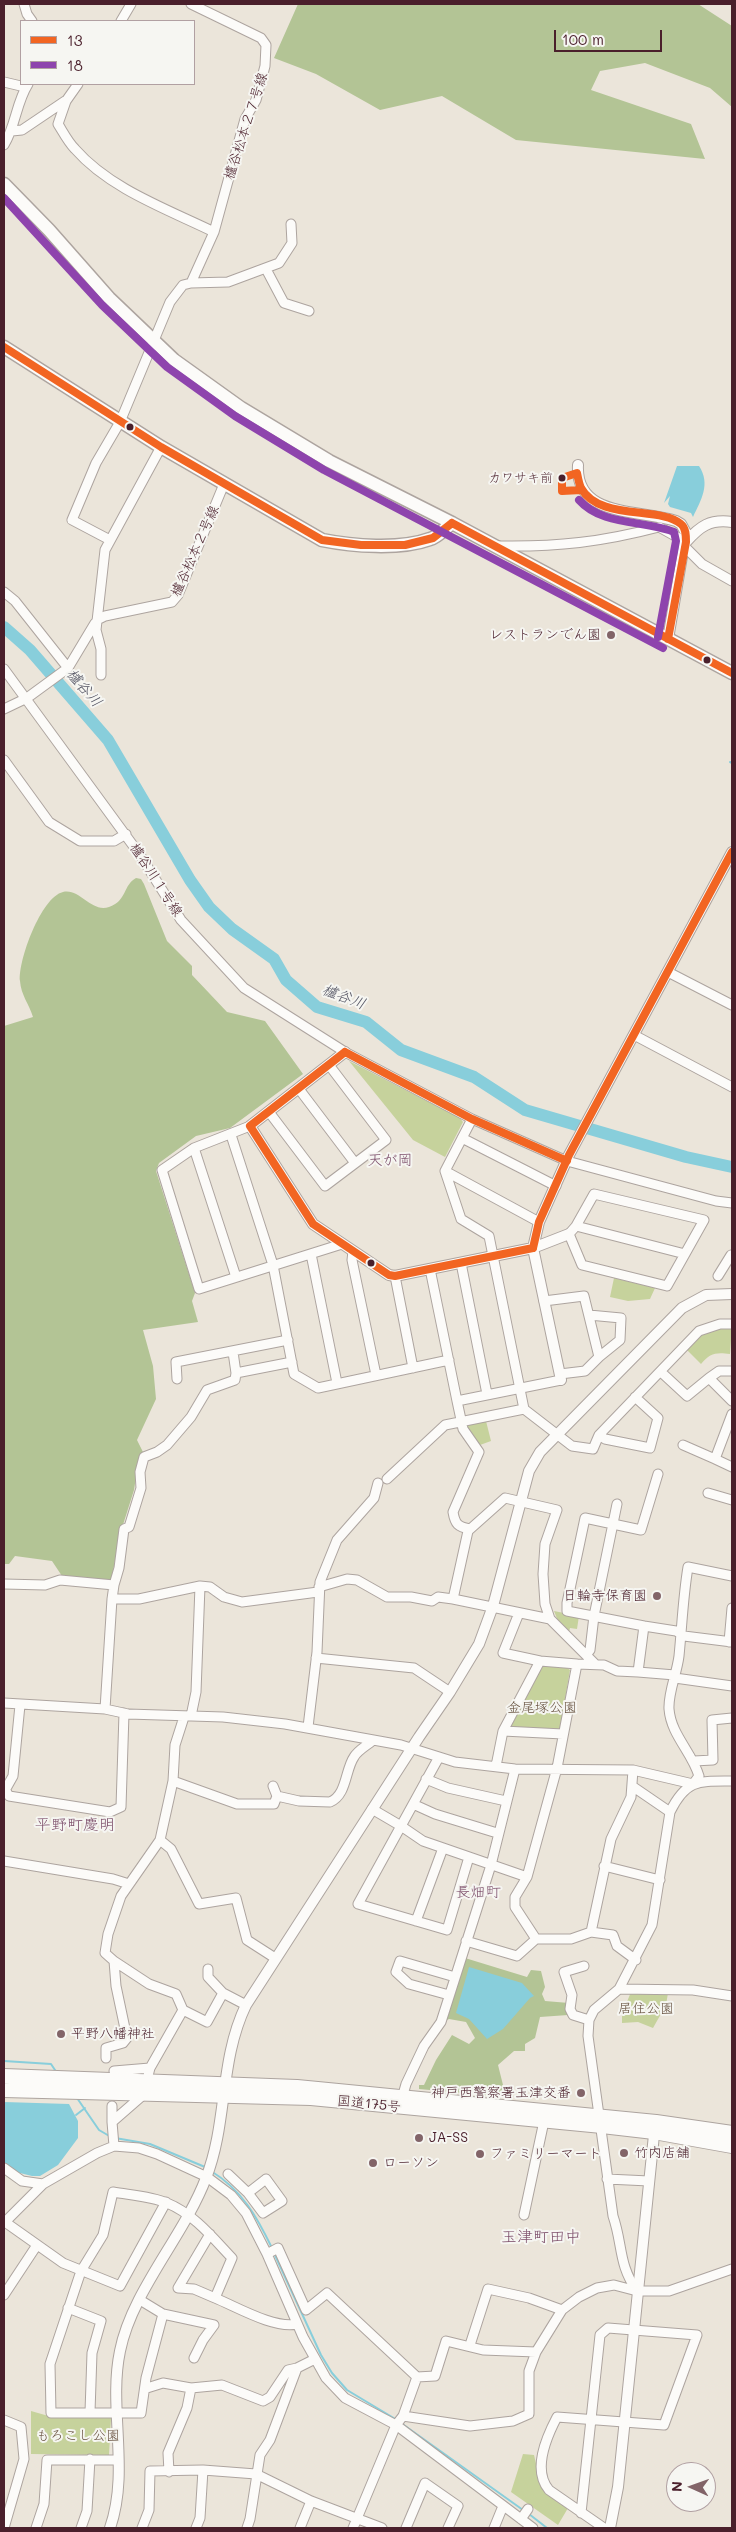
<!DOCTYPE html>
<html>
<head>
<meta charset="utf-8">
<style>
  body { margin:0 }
  #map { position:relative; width:736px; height:2532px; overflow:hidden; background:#ebe5da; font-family:Mali,sans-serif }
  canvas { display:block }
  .frame { position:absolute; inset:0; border:5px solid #4a1f2b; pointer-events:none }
  .legend { position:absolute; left:20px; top:20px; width:175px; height:65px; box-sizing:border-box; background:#f6f6f2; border:1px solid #b1a0a2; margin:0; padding:6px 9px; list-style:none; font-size:15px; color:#4a1f2b }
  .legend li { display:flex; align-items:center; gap:10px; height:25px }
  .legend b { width:25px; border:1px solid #b1a0a2 }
  .north { position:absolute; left:666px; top:2462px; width:50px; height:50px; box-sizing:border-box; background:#f6f6f2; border:1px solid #b1a0a2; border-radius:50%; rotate:272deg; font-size:14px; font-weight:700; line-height:20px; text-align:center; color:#4a1f2b }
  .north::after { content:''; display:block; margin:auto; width:18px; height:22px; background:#826468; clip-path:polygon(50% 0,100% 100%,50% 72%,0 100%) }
  .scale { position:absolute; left:554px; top:30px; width:108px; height:22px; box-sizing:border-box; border:2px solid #4a1f2b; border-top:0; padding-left:6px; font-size:15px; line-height:18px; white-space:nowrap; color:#4a1f2b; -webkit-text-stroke:4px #f6f6f2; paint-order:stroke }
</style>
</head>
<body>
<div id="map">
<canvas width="736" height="2532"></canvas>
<div class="frame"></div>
<ul class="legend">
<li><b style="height:6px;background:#f26522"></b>13</li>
<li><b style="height:6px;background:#8e44ad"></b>18</li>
</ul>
<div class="north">N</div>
<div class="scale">100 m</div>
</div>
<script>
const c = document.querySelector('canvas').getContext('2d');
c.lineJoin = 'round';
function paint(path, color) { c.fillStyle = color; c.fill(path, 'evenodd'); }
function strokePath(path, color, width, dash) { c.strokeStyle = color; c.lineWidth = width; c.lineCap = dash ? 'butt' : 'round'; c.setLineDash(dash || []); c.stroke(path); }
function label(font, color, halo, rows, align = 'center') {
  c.font = font + ' Mali,"Klee One",sans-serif'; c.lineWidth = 4; c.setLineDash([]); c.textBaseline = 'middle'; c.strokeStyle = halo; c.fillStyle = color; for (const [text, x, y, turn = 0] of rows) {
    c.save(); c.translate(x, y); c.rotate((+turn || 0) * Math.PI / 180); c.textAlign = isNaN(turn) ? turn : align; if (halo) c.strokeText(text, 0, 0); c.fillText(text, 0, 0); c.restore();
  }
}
const green = new Path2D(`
  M349,1061L460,1118L463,1122L445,1157L413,1140Z
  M614,1278L655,1288L650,1299L628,1301L610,1297Z
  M732,1327L730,1354C716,1352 710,1353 701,1364L685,1348L706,1331Z
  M486,1421L491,1441L480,1445L467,1430V1425Z
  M554,1611L579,1616L577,1629L570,1628L569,1632L558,1621Z
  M542,1665L566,1667L570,1670L560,1729H512L509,1727Z
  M631,1992L668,1993L666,2005L653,2028L638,2022L622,2023V2014Z
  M31,2411L52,2417L111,2418L109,2455L31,2454Z
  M523,2454L534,2455L542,2489L568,2508L558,2525L511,2492Z`);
const forest = new Path2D(`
  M298,4H698L732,26V107L710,88L645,63L600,71L591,90L691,124L705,159L516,140L442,96L380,110L316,74L274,58Z
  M136,878L141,879L144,884L167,941L192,966V975L227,1012L265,1021L303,1074L230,1128L196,1136L159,1163L156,1171L195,1293L192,1301L198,1322L143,1330L153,1366L156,1399L137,1440L144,1454L139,1458L134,1490L121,1531L111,1581L62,1576L52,1561L15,1556L9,1564H4V1026L33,1017C29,1004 21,995 20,981C18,961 41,897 63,892C80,888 91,913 109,907C127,901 123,885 136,878Z
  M465,1958L527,1977L531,1970L541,1971L545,1987L542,1994L545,2001L569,2003L568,2015L540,2017L535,2038L525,2044V2051H514L498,2065L506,2097L419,2089V2085H424L436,2060L452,2035L469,2044L475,2038L466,2022L449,2019L445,2021Z`);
const water = new Path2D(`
  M677,466H699C711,484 701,500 693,517L691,513L670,507L668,504L670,496L664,503Z
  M469,1967L522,1983L534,1996L530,1998L503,2029L487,2039L469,2019L456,2013Z
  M4,2102L69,2104L78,2121V2138L58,2165L40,2176H32L12,2171L4,2162Z`);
const stream = new Path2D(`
  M730,762L732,763
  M4,2061L51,2064L57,2073
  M77,2098L99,2130L111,2137
  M76,2115L85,2108
  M115,2138L150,2144L205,2167
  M211,2171C242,2190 257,2217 272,2248
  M274,2253L321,2355L332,2373L347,2390L397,2420
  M401,2423L523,2510
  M529,2514L547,2528`);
const river = new Path2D(`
  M4,627L30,650L108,740L190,880L209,907L232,929L274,959L286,980L317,1007L366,1022L401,1050L474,1077L525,1110L686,1157L732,1167`);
const minor = new Path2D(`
  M24,4L27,14L32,21
  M191,4L261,38L266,45L265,66L256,100L245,119L214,232L191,283
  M121,21L131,4
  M4,82L25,87
  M78,84L66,101L58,124C63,132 68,142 75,149C110,189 167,209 214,232
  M12,131L22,130L65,101
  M4,145C16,125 16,103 28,84
  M266,269L284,303L309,311
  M110,540L72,520L96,463L120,422L170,302L183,285L191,283L228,282L279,263L292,243L291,224
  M499,546C557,547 602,542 659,527L686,542
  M685,547L702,564L732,581
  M4,592L15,601L68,668
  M97,620L105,616L172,602L178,595L224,484
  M4,669L140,855L181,920L244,988L345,1052L472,1119L567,1161L716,1201L732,1203
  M101,675V649L96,630L105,550L161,447
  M4,709L27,698L68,668L95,623
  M4,760L49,822L80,841H114L126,834
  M668,972L732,1005
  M634,1035L732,1087
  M299,1089L355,1163
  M269,1112L325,1186L386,1140L329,1065
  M472,1119L445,1171L539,1222
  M250,1126L194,1148L162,1170L199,1289L342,1244
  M231,1135L273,1265L294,1374L318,1388L449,1360
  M462,1138L556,1186
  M194,1148L236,1277
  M445,1171L461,1219L489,1236L524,1409
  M594,1194L704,1220L667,1286L582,1265L569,1234L576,1226Z
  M576,1226L685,1254
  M353,1251L352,1260L376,1375
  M311,1254L337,1383
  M461,1263L487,1394
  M430,1269L457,1401L561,1380
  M395,1276L413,1368
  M718,1276L731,1255L732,1256
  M544,1301L584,1296L599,1357L585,1371L560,1374
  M589,1315L621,1318L620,1340L599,1357
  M233,1352L236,1373L292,1362
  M661,1372L687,1396L709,1378L732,1401
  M709,1378L719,1371H732
  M177,1379L176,1362L288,1340
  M457,1401L463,1429L479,1452L453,1512C455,1524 458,1527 470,1529
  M732,1414L715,1459L732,1467
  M599,1435L605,1439L650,1448L658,1418L635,1397
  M683,1445L715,1459
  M387,1479L445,1425L524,1409L572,1446L593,1449L599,1435L699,1331L720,1324H732
  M708,1493L732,1500
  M4,1584L45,1585L60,1580L114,1585L112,1599
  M114,1585L119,1568L124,1529L129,1527L141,1488L140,1472L144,1457L157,1452L167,1445L191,1417L207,1390L235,1380L236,1373
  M319,1587L347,1579L357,1580L387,1597H411L432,1601L438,1597L453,1599
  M519,1613L503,1653L540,1661
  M550,1619L453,1599L468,1531L505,1498L557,1510L545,1544L543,1574L545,1604L550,1619L595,1664
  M644,1626L567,1611V1603L585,1518L641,1530L658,1474
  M729,1642L732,1608
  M586,1655L590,1650L594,1616L617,1504
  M316,1658L414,1668L450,1692
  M638,1672L675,1675
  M675,1678L732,1686
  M4,1703L105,1709L128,1714L223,1717L285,1724L401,1745L455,1762L515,1769L633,1770L693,1784
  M105,1709L112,1599H139L200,1586L210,1587L224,1597L242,1602L318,1592
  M191,1716L196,1692L200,1586
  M308,1727L317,1652L320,1582L337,1540L374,1498L378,1483
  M503,1731L563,1734
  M439,1757L401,1826L423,1841L527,1877L557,1768L577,1664L604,1665L617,1671L638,1672L644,1626L676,1631L684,1636L732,1642
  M694,1761L713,1760L712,1720L732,1718
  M496,1766L503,1731L540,1661L577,1664
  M426,1779L448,1788L506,1801
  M173,1781L237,1804H274L277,1796L299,1801L330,1802C347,1795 345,1770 354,1757C357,1751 366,1746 372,1741
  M693,1784L699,1776C692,1752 671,1735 669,1709C668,1693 677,1673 679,1656C682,1626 683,1597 688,1567L732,1576
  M273,1786L277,1796
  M632,1786L670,1812
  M6,1791L9,1796L110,1812L121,1807L124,1713
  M4,1792L13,1776L20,1705
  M413,1804L435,1814L497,1833
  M372,1809L401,1826L358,1904L447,1930L469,1857
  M160,1840L171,1849L199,1904L236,1898L247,1940L275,1958
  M4,1861L113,1879L129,1884
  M604,1866L660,1880
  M416,1921L443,1848
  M591,1932L611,1839L631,1797L633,1770
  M536,1939H571L591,1932L613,1935L617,1946L636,1960
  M466,1941L517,1956L536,1939L515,1907V1897L527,1877
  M114,1961L149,1984L176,1994L183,2010
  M584,1966L564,1972L572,1995L570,2009L573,2015L589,2020
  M208,1969V1977L223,1993L246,2005
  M619,1989L693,1990L732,1996
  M449,1995L409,1984L396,1972L400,1961L455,1977
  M106,2058V2048L123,2043L127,2038L116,1986L114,1961L105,1953L108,1934L121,1896L160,1840L173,1781L175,1745L184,1717
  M114,2071L150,2068
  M147,2080L150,2068L183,2010L207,2022L223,1993
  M401,2102L406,2084L424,2046L441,2022L491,1865L515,1769
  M112,2106V2122
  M114,2146L112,2122L143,2095
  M4,2168L22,2181L43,2184
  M228,2174L248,2193L263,2213L282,2201L266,2179L248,2193
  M607,2179L649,2181
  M524,2215L544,2121
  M5,2222L63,2263L120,2286L166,2202
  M4,2223L43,2184L97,2153L114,2146L139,2148L157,2154L207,2177L231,2195L246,2213L267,2254L303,2337L326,2378L345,2398L396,2425L533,2528
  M267,2254L278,2248L306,2310L327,2293L417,2377L403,2416L396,2425L353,2528
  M637,2291C618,2264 623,2245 613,2216L588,2036L589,2020L594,2010L619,1989L652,1925L670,1812C686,1779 699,1781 732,1781
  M4,2295L37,2245
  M215,2298C237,2307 274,2329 297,2324
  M140,2300L163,2314L146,2378L141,2413H51L50,2364L81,2271L103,2235L113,2192C130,2195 151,2196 167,2203C194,2214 213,2238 232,2258L215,2298L194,2289L178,2288L210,2234
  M68,2308L101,2321L92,2353L90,2412
  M163,2314L214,2325L203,2340L194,2358
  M470,2345L488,2289L529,2298L562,2310
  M417,2377L435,2376L446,2341L483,2350L536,2352
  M147,2388L163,2383L191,2388L222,2385L263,2401L270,2397L288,2370L297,2368
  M403,2416L470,2426L513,2421L529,2414V2371L536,2352L562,2310L579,2297L597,2288L614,2285L637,2291H669L732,2269
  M4,2420L21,2427L24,2459L4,2528
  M169,2472L168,2453L187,2408L191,2388
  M581,2513L600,2335L608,2328L697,2335L664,2425L557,2417C546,2438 532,2470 549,2490L604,2528
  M521,2519L528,2509
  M36,2528L44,2504L47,2460H117
  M81,2528L87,2511L90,2459
  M142,2528L149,2510L150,2471L203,2470L256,2474L311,2501L382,2528
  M196,2528L200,2518L203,2470
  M247,2528L250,2519L260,2455L270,2440L297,2368L315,2359
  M300,2528L311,2501
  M406,2528L425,2483L458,2506L448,2528
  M494,2528L503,2506`);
const tertiary = new Path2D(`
  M578,465C575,518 639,509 676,521L681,524L686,533L668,639
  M686,542C700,526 710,519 732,522
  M345,1052L250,1126L313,1224L389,1275L395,1276L533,1248L569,1234
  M561,1380L533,1248L539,1222L569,1155L732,852
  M110,2528C130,2471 108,2408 120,2351C132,2291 184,2236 206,2178C228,2122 219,2061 246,2005L419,1737L450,1692L479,1644L493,1606L529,1471L540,1452L682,1308L706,1295L732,1294
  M610,2528L618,2487L655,2125`);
const primary = new Path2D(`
  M4,184L49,230L109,298L174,360L241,408L329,461L452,523L732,673
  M4,347L161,447L322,540C352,546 400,550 430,539C438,537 445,528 452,523`);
const trunk = new Path2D(`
  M4,2076L297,2087L656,2122L732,2133
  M4,2090L311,2098L602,2126L654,2132L732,2146`);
const bus1 = new Path2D(`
  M4,347L161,447L322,540L361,545H405L433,538L452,523
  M581,490L562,491V478L577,473C578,478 579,484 581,488C599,521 660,506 681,524C686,528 686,536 686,542L668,639
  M452,523L732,673
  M345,1052L472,1119L567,1161
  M250,1126L313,1224L389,1275L395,1276L533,1248
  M250,1126L345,1052
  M533,1248L539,1222L569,1155L732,852`);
const bus2 = new Path2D(`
  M4,198L102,305L167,367L235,416L324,470L663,648
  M579,500C602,526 644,520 674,532L676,541L658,637`);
const markers = [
  [130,427,4.5,"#4a1f2b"],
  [562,478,4.5,"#4a1f2b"],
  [611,635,5,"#826468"],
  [707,660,4.5,"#4a1f2b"],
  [371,1263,4.5,"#4a1f2b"],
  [657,1596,5,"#826468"],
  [61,2034,5,"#826468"],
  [581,2093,5,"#826468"],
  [419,2138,5,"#826468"],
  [624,2153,5,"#826468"],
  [480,2154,5,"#826468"],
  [373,2163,5,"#826468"]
];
const busNames = [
  ["カワサキ前",553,478]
];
const streetNames = [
  ["櫨谷松本２７号線",246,126,-72],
  ["櫨谷松本２号線",195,551,-66],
  ["櫨谷川１号線",156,880,57],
  ["国道175号",369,2104,6]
];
const poiNames = [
  ["レストランでん園",601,635,"right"],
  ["日輪寺保育園",647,1596,"right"],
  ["平野八幡神社",71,2034],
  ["神戸西警察署玉津交番",571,2093,"right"],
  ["JA-SS",429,2138],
  ["竹内店舗",634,2153],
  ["ファミリーマート",490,2154],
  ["ローソン",383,2163]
];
const parkNames = [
  ["金尾塚公園",542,1708],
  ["居住公園",646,2009],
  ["もろこし公園",78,2436]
];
const waterNames = [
  ["櫨谷川",84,688,49],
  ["櫨谷川",344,997,21]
];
const neighbourhoodNames = [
  ["天が岡",390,1160],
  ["長畑町",478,1892]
];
const quarterNames = [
  ["平野町慶明",75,1825],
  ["玉津町田中",541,2237]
];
paint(green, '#c6d29c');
paint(forest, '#b3c495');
paint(water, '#88cedb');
strokePath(stream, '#88cedb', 2);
strokePath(river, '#88cedb', 12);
strokePath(minor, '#ada49f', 11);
strokePath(tertiary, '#ada49f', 12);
strokePath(primary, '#ada49f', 15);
strokePath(trunk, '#ada49f', 16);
strokePath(minor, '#fcfbf9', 9);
strokePath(tertiary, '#fcfbf9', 10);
strokePath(primary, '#fcfbf9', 12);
strokePath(trunk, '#fcfbf9', 14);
strokePath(bus1, '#f26522', 8);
strokePath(bus2, '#8e44ad', 8);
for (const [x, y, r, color] of markers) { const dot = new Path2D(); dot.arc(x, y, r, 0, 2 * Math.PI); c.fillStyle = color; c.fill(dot); strokePath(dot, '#f6f6f2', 2); }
label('13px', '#4a1f2b', '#f6f6f2', busNames, 'right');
label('14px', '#4a1f2b', '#f6f6f2', streetNames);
label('14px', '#4a1f2b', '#f6f6f2', poiNames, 'left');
label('14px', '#66503e', '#f6f6f2', parkNames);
label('italic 15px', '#505160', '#f6f6f2', waterNames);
label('15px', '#7d4f6b', '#f6f6f2', neighbourhoodNames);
label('16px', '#7d4f6b', '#f6f6f2', quarterNames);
</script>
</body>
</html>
